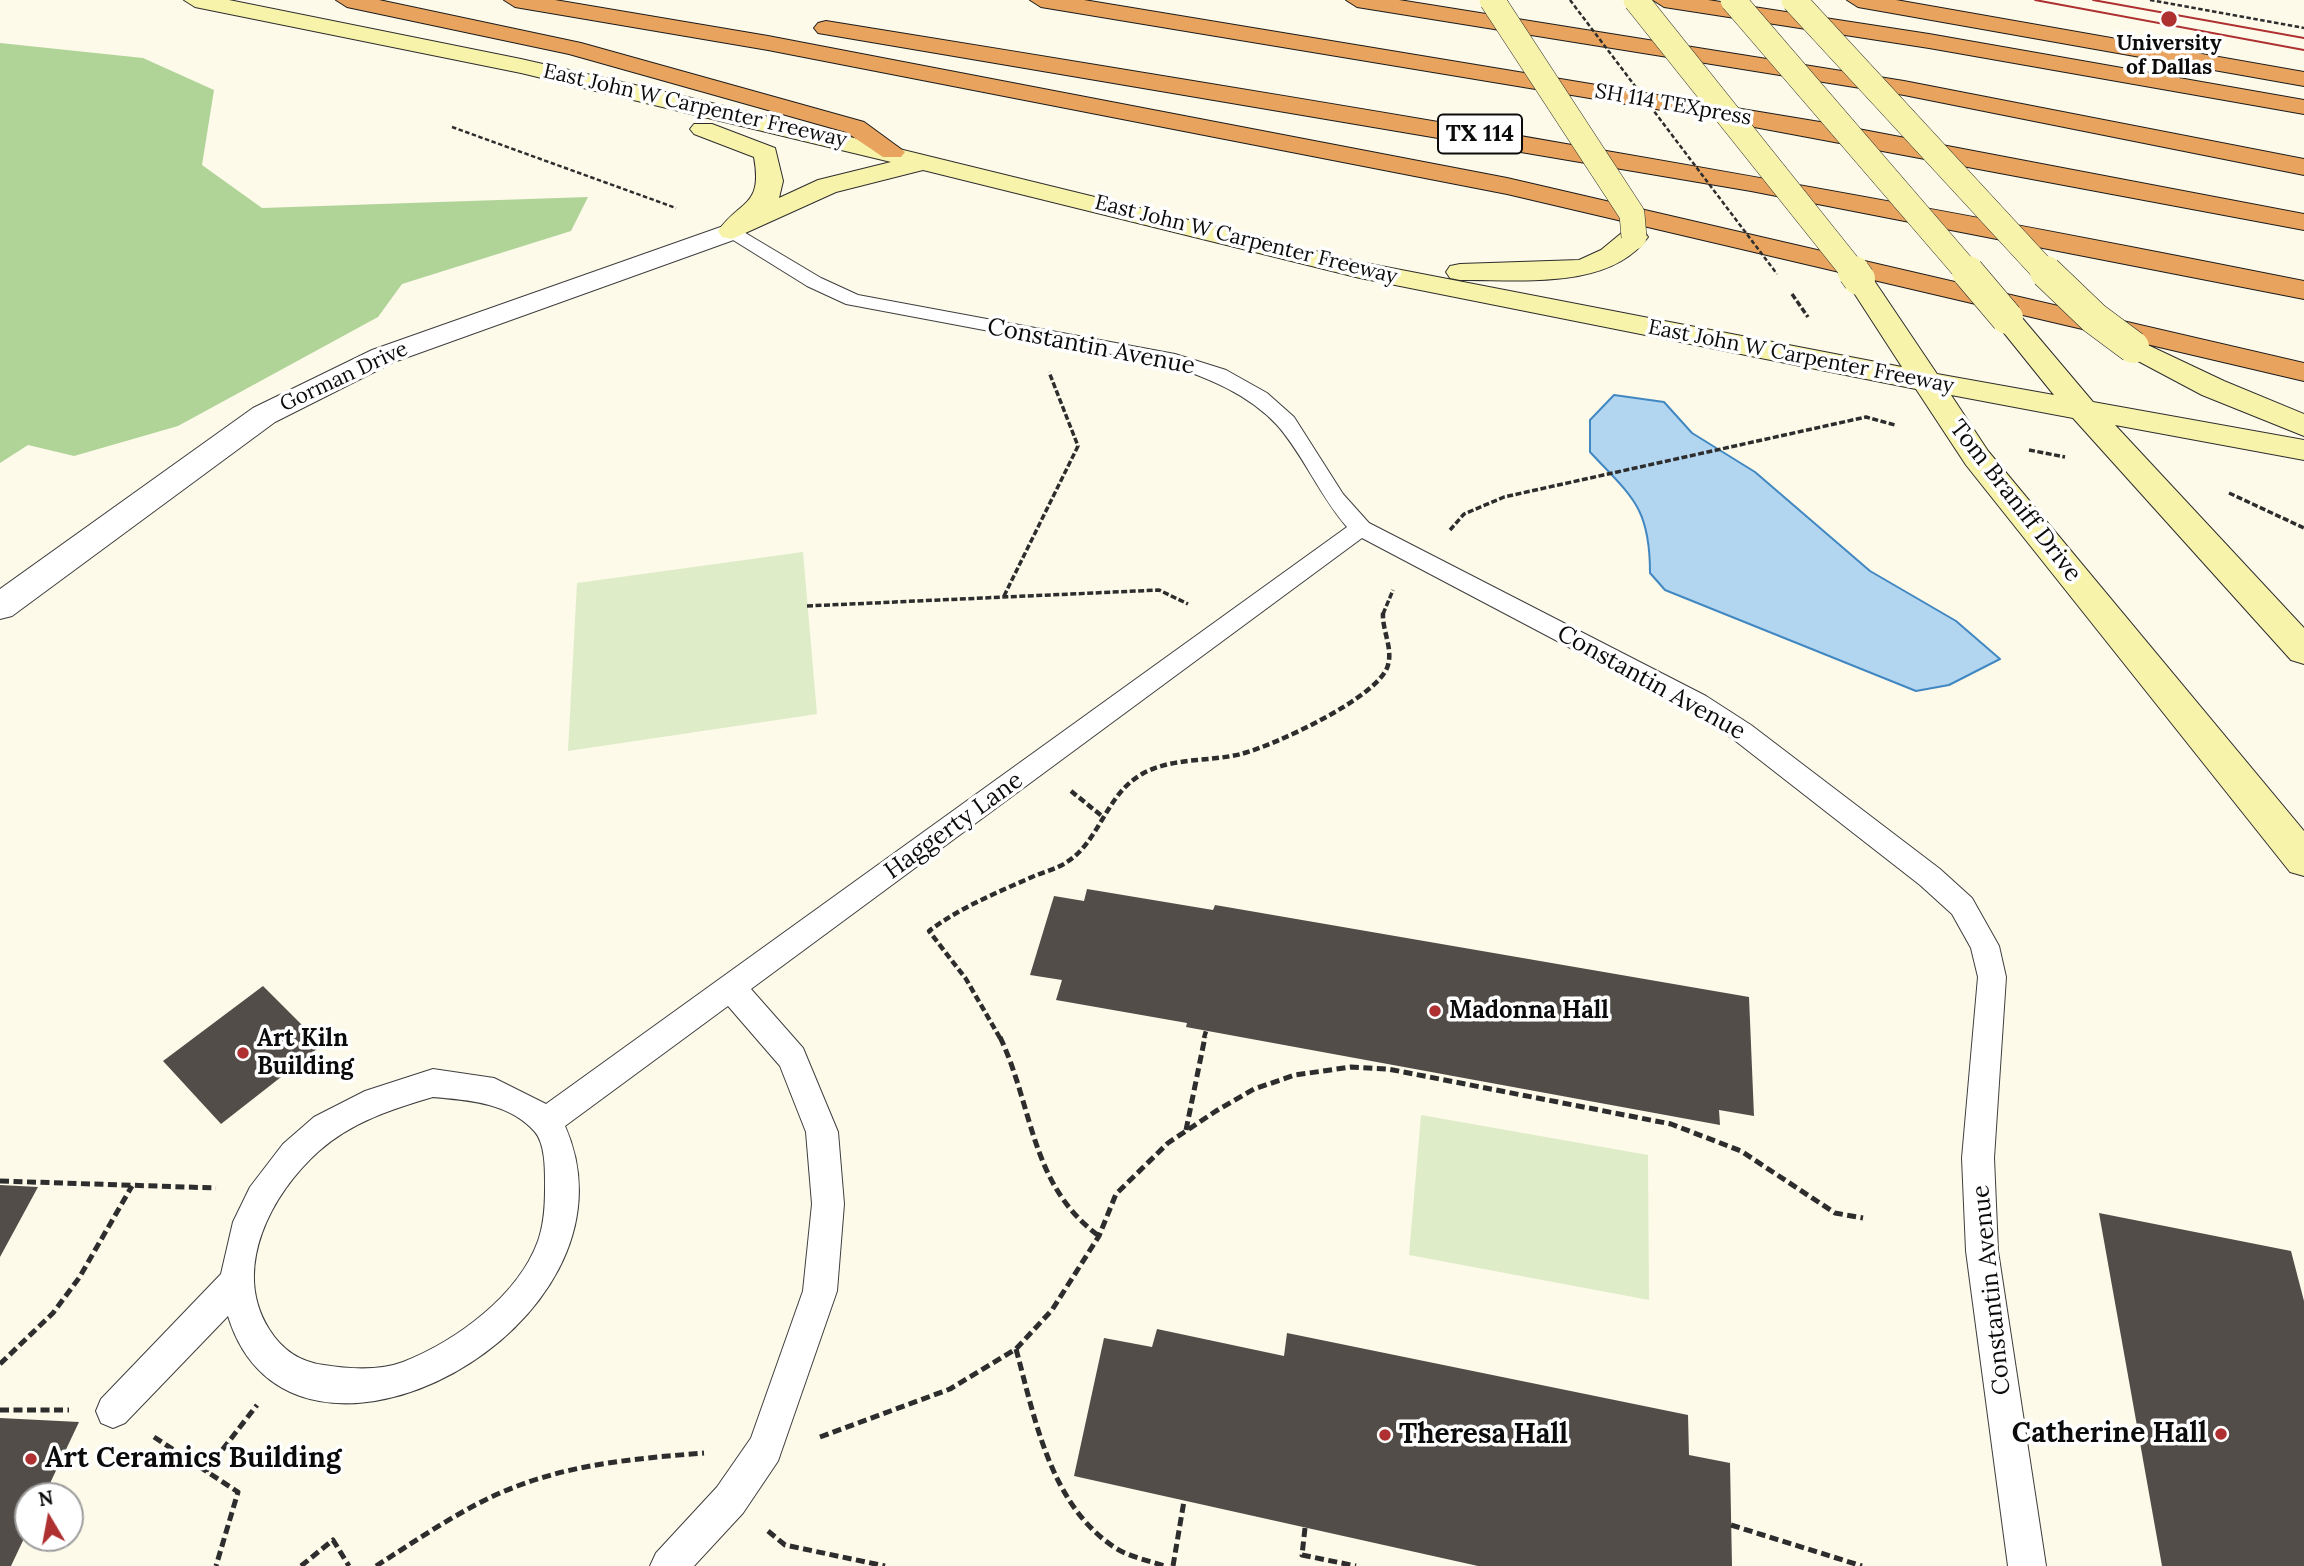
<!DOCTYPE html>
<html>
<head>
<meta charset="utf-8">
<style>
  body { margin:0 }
  #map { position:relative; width:2304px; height:1566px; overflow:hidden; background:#fdfaea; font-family:Lora,serif }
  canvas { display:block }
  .north { position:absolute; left:14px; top:1482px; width:70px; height:70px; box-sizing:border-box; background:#fff; border:2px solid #9d9d9d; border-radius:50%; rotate:350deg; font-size:19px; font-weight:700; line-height:28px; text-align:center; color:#0b0b0b }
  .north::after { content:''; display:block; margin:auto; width:24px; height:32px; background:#ae3030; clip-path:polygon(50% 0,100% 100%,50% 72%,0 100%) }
</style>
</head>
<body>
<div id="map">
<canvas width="2304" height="1566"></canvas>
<div class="north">N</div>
</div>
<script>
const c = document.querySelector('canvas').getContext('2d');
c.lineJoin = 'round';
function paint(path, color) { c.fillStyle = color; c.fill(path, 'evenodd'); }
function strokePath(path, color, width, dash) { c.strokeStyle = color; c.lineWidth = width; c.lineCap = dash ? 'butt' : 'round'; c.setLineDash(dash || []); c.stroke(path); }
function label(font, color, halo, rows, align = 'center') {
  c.font = font + ' Lora,serif'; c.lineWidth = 7; c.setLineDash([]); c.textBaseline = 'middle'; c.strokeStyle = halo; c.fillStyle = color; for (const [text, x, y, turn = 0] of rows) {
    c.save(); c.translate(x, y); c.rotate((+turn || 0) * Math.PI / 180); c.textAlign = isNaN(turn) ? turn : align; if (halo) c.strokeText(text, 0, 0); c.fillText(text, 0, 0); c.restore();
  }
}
const forest = new Path2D(`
  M0,43L143,58L214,90L202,165L262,208L588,197L571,231L402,284L378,317L178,426L74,456L28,445L0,463Z`);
const pitch = new Path2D(`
  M803,552L817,714L568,751L577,583Z
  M1421,1115L1648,1155L1649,1300L1409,1255Z`);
const water = new Path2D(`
  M1614,395L1664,402L1692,433L1755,472L1870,571L1956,621L2000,659L1949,685L1916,691L1665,590L1650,573C1650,507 1632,497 1590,452V420Z`);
const building = new Path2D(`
  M1087,889L1213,910L1215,905L1749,997L1754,1116L1719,1110L1720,1125L1186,1027L1187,1023L1056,1000L1062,980L1030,975L1054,896L1084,901Z
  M263,986L322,1045L221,1124L163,1061Z
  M0,1185L38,1187L0,1257Z
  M2099,1213L2291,1251L2304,1301V1566H2162Z
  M1157,1329L1284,1356L1287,1333L1688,1415L1689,1455L1730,1463L1732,1566H1478L1074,1476L1104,1338L1152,1347Z
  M0,1418L79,1422L44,1496H28V1530L11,1566H0Z`);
const pathFar3 = new Path2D(`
  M2150,0L2304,28
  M452,127L676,208`);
const pathFar2 = new Path2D(`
  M1792,294L1808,317
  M2029,450L2065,457
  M2229,493L2304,528
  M1450,530L1464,514L1504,497L1866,417L1895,425
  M1004,596L1078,446L1049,372
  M807,606L1159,590L1188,604
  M1383,614L1393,590`);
const pathFar1 = new Path2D(`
  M1071,791L1103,817
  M1000,1038L966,979L929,931C961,907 996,893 1032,877C1043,872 1057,869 1067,862C1100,841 1106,794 1142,774C1172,757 1209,762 1241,754C1273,746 1380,697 1388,665C1393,648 1382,630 1383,613
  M1204,1038L1206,1031`);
const path = new Path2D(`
  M1000,1037C1034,1109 1030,1185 1099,1236
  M1186,1130L1205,1037
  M0,1181L216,1188
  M1016,1349C1035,1419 1050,1504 1114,1547C1129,1557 1147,1560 1164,1566
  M0,1364L53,1313L79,1278L132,1186
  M0,1410H69
  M154,1437L238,1492L216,1566
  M820,1437L950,1389L1016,1349L1052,1310L1099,1236L1116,1194L1168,1143L1216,1111L1254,1089L1295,1075L1351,1067L1388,1069L1671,1124L1741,1151L1835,1213L1863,1218
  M206,1471L257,1405
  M1731,1525L1862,1566
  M1305,1528L1302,1555L1356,1566
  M768,1531L785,1545L885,1566
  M301,1566L333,1540L349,1566
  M376,1566C422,1537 468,1504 520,1485C579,1463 642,1458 704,1453
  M1173,1566L1184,1501`);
const service = new Path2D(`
  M732,225L821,278L858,295L1175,354L1226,370L1267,393L1294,417L1343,494L1369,523L1706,696L1751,725L1940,869L1972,898L1999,946L2006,977L1994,1158L1998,1251L2046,1566H2008L1966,1251L1962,1158L1978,977L1971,948L1952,914L1920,885L1733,739L1688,710L1362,538L751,989L803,1048L838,1132L844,1204L837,1291L778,1461L743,1513L694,1566H650L656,1553L717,1487L751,1438L803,1291L812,1204L806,1132L780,1066L728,1006L565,1126C654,1327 290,1521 228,1316L125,1423L113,1428L101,1423L96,1411L101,1399L221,1274L233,1222L250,1187L283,1144L314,1117L365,1091L433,1069L494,1078L546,1104L1347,527C1319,495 1303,454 1277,425C1248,394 1210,379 1170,365L846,304L807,286L725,235L723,231ZM433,1097C469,1100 510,1103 535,1132C546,1145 545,1173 545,1189C545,1206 544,1224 538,1241C518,1296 456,1341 403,1362C379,1371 349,1369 324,1365C300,1362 282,1350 269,1329C231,1268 272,1193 319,1151C352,1122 392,1109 433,1097Z`);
const minor = new Path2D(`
  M732,223L742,225L746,231L742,237L394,362L275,422L12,616L0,619V589L253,408L372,350Z`);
const secondary = new Path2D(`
  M184,0H229L521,59L683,96L1360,262L1902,367L1845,279L1849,273L1859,271L1869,273L1937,374L2054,395L1992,318L1997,312L2007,309L2017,312L2093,402L2304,440V460L2115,425L2304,628V664L2291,660L2073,418L1951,395L1988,451L2304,831V876L2290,872L1966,465L1916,389L1360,278L923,170L836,192L732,239L722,237L718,231C741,199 763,207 754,157L694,134L690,129L694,124H712L775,148L783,181L779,198L818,180L891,162L521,73L195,7Z
  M1634,229L1644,231L1648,237C1610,291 1518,279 1460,280L1450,278L1446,272L1450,266L1460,264L1579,260L1601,250L1624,231Z
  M2133,338L2224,381L2304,414V436L2202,395L2123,353L2118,347L2123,341Z`);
const motorway = new Path2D(`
  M336,0H379L581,43L864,122L905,152L901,157H883L846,132L569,54L347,7Z
  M504,0H555L768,36L1507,178L2304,363V381L1507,194L768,50L515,7Z
  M1030,0H1084L1832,124L2304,214V230L1674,112L1041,7Z
  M1346,0H1399L1904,81L2304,159V175L1904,95L1357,7Z
  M1653,0H1708L1929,34L2304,100V114L1929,48L1664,7Z
  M1847,0H1896L2304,72V86L1858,7Z
  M826,21C1320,101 1813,182 2304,281V299L1751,191L818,33L814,28L818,23Z`);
const tram = new Path2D(`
  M2035,0L2304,50
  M2093,0L2304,38`);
const pathBridge = new Path2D(`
  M1570,0L1777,274`);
const secondaryBridgeFar1 = new Path2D(`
  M1492,0L1632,214L1634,237
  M1636,0L1855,274
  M1733,0L1969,274
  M1794,0L2047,274`);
const secondaryBridge = new Path2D(`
  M1854,272L1859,279
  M1968,272L2007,318
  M2046,272L2094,318L2133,347`);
const markers = [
  [2169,19,9,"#ae3030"],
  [1435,1011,7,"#ae3030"],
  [243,1053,7,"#ae3030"],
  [2221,1434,7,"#ae3030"],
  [1385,1435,7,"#ae3030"],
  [31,1459,7,"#ae3030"]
];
const farPoinames = [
  ["University",2169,44],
  ["of Dallas",2169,68]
];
const farStreetnames = [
  ["SH 114 TEXpress",1673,105,10],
  ["East John W Carpenter Freeway",695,106,13],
  ["East John W Carpenter Freeway",1246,240,14],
  ["East John W Carpenter Freeway",1801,357,11],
  ["Gorman Drive",344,377,-25]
];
const shields = [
  [1480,134,84]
];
const shieldNames = [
  ["TX 114",1480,134]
];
const streetNames = [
  ["Constantin Avenue",1091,347,11],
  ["Tom Braniff Drive",2015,501,52],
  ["Constantin Avenue",1651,683,29],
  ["Haggerty Lane",954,826,-36],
  ["Constantin Avenue",1992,1290,-96]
];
const poiNames = [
  ["Madonna Hall",1449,1011],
  ["Art Kiln",257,1039],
  ["Building",257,1067]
];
const nearPoinames = [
  ["Catherine Hall",2207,1434,"right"],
  ["Theresa Hall",1399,1435],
  ["Art Ceramics Building",45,1459]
];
paint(forest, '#b0d398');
paint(pitch, '#deecc8');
paint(water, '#b3d6f0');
strokePath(water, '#4187c1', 2);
paint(building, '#524d48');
strokePath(service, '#3e3e3e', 2);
strokePath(minor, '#3e3e3e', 2);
strokePath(secondary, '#2d2d2d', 2);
strokePath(motorway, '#1c1c1c', 2);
strokePath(pathFar3, '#2d2d2d', 2.5, [4.5, 2.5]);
strokePath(pathFar2, '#2d2d2d', 3.5, [6, 2.5]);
strokePath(pathFar1, '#2d2d2d', 4.5, [7, 3.5]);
strokePath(path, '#2d2d2d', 5, [9, 4.5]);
paint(service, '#fff');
paint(minor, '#fff');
paint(secondary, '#f8f3aa');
paint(motorway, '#e8a45e');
strokePath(tram, '#ae3030', 2);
strokePath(secondaryBridgeFar1, '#2d2d2d', 26, []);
strokePath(secondaryBridge, '#2d2d2d', 33, []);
strokePath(pathBridge, '#2d2d2d', 2.5, [4.5, 2.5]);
strokePath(secondaryBridgeFar1, '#f8f3aa', 25);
strokePath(secondaryBridge, '#f8f3aa', 32);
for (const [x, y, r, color] of markers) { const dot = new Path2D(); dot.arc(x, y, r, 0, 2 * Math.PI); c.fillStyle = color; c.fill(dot); strokePath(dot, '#fff', 2.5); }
label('bold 21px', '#0b0b0b', '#fff', farPoinames);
label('21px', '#0b0b0b', '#fff', farStreetnames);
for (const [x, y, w] of shields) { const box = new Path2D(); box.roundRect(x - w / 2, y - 19.5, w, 39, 5); c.fillStyle = '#fff'; c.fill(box); strokePath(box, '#0b0b0b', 2); }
label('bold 23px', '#0b0b0b', null, shieldNames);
label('24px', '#0b0b0b', '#fff', streetNames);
label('bold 24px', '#0b0b0b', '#fff', poiNames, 'left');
label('bold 28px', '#0b0b0b', '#fff', nearPoinames, 'left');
</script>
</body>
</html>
